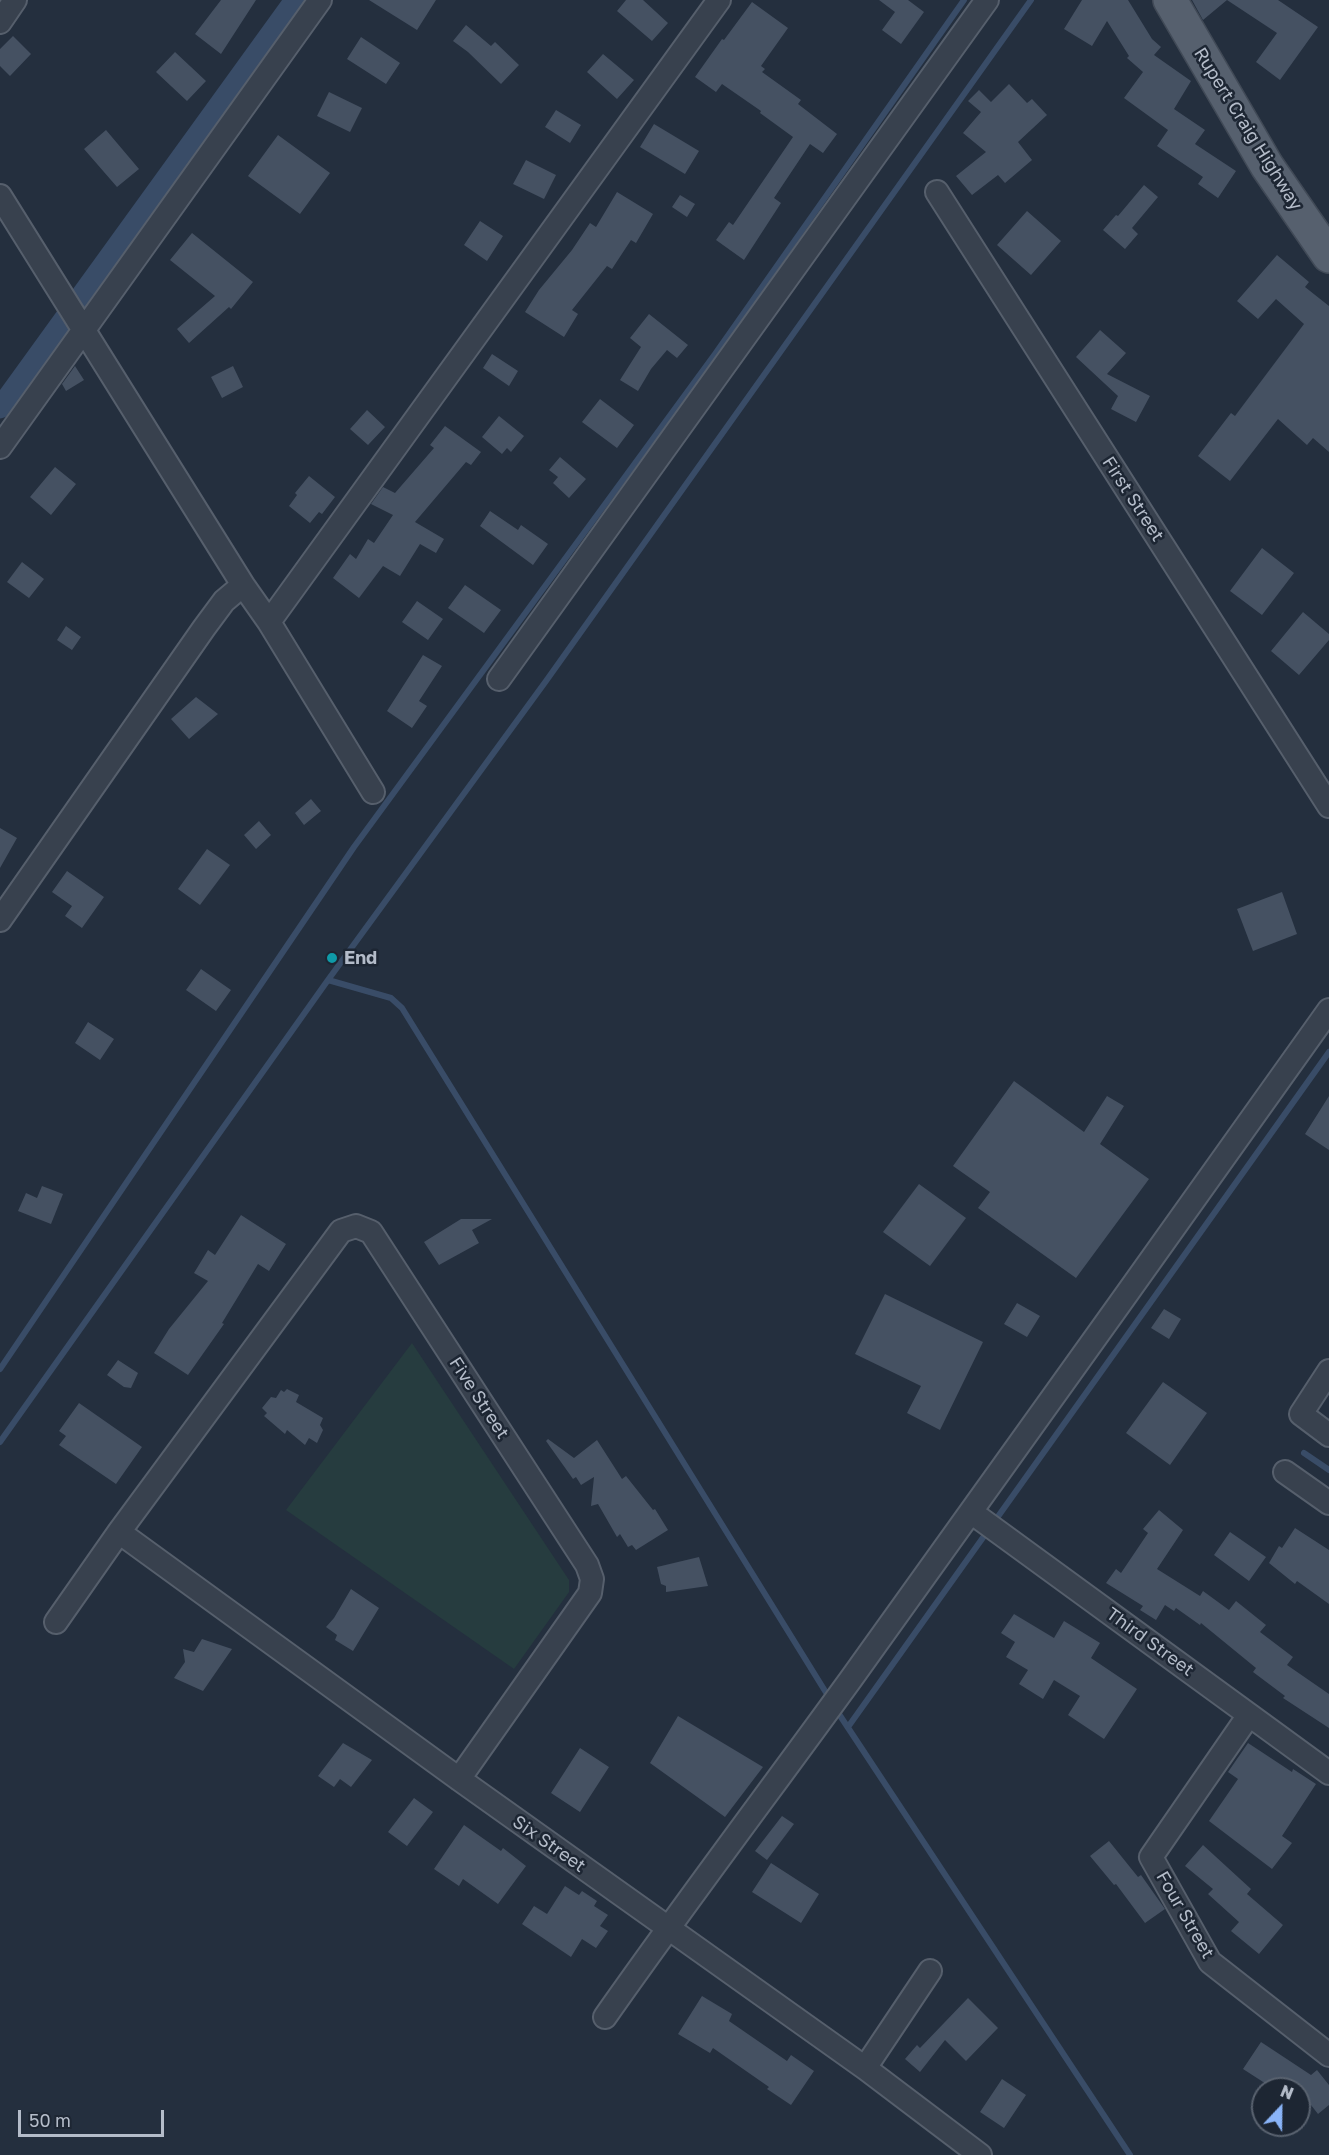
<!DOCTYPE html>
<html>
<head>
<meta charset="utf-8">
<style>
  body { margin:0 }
  #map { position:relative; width:1329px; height:2155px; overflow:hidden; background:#242f3e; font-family:"Golos Text",sans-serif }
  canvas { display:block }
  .north { position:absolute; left:1251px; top:2077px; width:60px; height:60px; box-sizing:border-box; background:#1d2633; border:2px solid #59626f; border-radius:50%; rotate:22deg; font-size:16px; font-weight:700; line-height:24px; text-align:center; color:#b4bcc9 }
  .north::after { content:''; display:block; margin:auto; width:21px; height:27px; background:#8ab4f8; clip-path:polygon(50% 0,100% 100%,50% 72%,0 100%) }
  .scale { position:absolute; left:18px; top:2110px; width:146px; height:27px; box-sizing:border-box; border:3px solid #b4bcc9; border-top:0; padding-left:8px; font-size:18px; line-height:21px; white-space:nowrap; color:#b4bcc9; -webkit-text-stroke:4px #1d2633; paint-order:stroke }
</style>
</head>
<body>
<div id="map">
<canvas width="1329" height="2155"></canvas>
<div class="north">N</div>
<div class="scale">50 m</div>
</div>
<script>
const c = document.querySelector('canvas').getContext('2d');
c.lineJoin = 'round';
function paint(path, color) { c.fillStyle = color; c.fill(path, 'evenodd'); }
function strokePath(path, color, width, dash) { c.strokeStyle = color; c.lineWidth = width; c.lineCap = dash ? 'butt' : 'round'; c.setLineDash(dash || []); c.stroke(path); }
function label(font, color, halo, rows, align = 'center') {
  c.font = font + ' "Golos Text",sans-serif'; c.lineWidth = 5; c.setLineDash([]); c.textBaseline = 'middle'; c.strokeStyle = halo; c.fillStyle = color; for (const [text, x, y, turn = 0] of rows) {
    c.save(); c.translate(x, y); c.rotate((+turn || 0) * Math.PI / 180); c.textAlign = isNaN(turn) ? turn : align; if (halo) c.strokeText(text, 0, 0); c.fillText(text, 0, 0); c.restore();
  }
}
const green = new Path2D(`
  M412,1343L569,1580V1592L514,1669L286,1510Z`);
const stream = new Path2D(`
  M328,980L391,998L402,1008L830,1699
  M0,1369L354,847L715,354L964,0
  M0,1442L328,980L546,681L1031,0
  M1304,1453L1329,1470
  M835,1708L1130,2155
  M848,1727L1329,1052`);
const canal = new Path2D(`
  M0,408L295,0`);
const building = new Path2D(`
  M221,0H256L221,54L195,34Z
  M369,0H436L417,30Z
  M626,0H643L668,23L652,41L617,11Z
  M879,0H908L924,12L901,44L882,30L895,12Z
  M1082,0H1128L1152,39L1161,47L1154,55L1191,81L1174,109L1205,130L1195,144L1236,171L1218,198L1198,184L1203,177L1157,146L1168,130L1124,98L1143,72L1127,58L1129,56L1107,21L1092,46L1064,29Z
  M1192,0H1227L1203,20Z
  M1227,0H1278L1318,27L1280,80L1256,62L1277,33Z
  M752,2L788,28L761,66L765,69L762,72L801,100L798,104L837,134L823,153L810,144L774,198L781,203L744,260L716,240L729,222L733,225L793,137L760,113L761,111L722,84L716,92L695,77L722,39L724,40Z
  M466,25L491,46L495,42L519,65L501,84L468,52L453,41Z
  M13,36L31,54L10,76L0,66V49Z
  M361,37L400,63L386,84L347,59Z
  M175,52L206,81L187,101L156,72Z
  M603,54L634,80L617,99L587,72Z
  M1009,84L1027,103L1032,99L1047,115L1018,142L1032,160L1005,183L998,175L972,195L956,176L986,152L963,133L981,112L968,101L979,90L991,102Z
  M329,92L362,108L350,132L317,116Z
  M556,110L581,125L570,143L545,127Z
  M654,124L699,151L685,174L640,147Z
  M106,130L139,169L117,187L84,149Z
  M278,135L330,173L300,214L248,176Z
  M526,160L556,175L544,199L513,184Z
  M1144,185L1158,197L1132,228L1138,234L1125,249L1103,230L1116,215L1118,216Z
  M617,192L653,214L636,243L631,240L612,269L607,266L572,310L578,314L564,337L525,312L539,290L572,250L590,223L596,227Z
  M680,195L695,204L687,217L672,207Z
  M1027,211L1061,241L1031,275L997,245Z
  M480,221L503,236L487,261L464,245Z
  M192,233L253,282L231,309L229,307L189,343L177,329L215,296L170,260Z
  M1277,255L1309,282L1305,287L1329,306V452L1313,438L1307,445L1278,419L1230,481L1198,456L1231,413L1235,416L1304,324L1276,299L1258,319L1237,301Z
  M649,314L688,345L677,358L667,350L651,369L638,391L620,380L641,347L630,338Z
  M1100,330L1126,353L1107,374L1150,396L1136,422L1111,409L1118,396L1076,357Z
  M492,354L518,371L509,386L483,368Z
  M75,366L84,380L66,391L62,384Z
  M233,366L243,387L222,398L211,377Z
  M600,399L634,425L617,448L582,422Z
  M367,410L385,427L368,445L350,429Z
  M499,416L524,436L511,452L507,448L502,454L482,437Z
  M445,426L481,452L471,465L466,462L415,522L444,539L436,553L420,544L400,576L383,566L359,598L333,578L350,554L356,559L368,539L374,543L393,515L371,504L383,487L395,493L434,448L430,445Z
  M560,457L586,479L569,498L553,483L558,477L549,470Z
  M55,467L76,484L51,515L30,497Z
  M309,476L335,497L322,514L319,512L310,523L289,506L297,495L295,493Z
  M490,511L518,530L521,525L548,544L533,565L480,526Z
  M1262,548L1294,573L1262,615L1230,591Z
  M22,562L44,579L29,598L7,582Z
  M465,585L501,610L484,633L448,608Z
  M417,601L443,619L428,640L402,622Z
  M1303,612L1329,634V640L1299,675L1271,651Z
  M66,626L81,637L72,650L57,640Z
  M423,655L442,666L419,701L427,706L412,728L387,711Z
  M196,697L218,714L189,739L171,719Z
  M311,799L321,811L304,825L295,813Z
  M259,821L271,835L256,849L244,835Z
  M0,828L17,838L0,868Z
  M207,849L230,865L200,905L178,889Z
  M67,871L104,897L82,928L65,916L72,906L52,892Z
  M1282,892L1297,934L1253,951L1237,909Z
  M201,969L231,990L216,1011L186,990Z
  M88,1022L114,1039L100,1060L75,1043Z
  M1014,1081L1084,1132L1107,1096L1124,1106L1100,1144L1149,1179L1076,1278L978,1208L990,1192L953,1166Z
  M1329,1096V1150L1305,1134Z
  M919,1184L966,1218L930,1266L883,1232Z
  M42,1186L63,1194L51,1224L18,1211L26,1193L37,1198Z
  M241,1215L286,1244L269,1271L258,1264L222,1323L224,1324L188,1375L154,1353L169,1329L208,1281L194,1273L208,1250L215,1255Z
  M461,1219H492L472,1230L479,1243L439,1265L424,1242Z
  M885,1294L983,1342L940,1430L907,1413L921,1386L855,1354Z
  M1017,1303L1040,1316L1027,1337L1004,1324Z
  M1164,1309L1181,1319L1169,1339L1151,1328Z
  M118,1360L138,1373L131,1388L124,1387L107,1375Z
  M1163,1382L1207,1413L1170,1465L1126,1433Z
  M287,1389L299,1395L296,1402L323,1418L320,1425L323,1430L317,1443L309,1438L305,1445L287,1430L285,1434L264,1416L267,1413L262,1408L271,1397L276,1398L281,1390L284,1392Z
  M79,1403L142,1447L116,1484L59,1445L66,1436L59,1431Z
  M548,1439L574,1458L597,1440L622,1479L626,1476L653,1510L655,1509L668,1530L636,1550L632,1545L628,1547L620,1534L617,1537L598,1504L591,1506L594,1477L581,1485L576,1477L573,1479L546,1441Z
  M1159,1510L1183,1530L1157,1569L1200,1596L1203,1591L1229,1610L1236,1601L1266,1625L1260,1632L1293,1657L1287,1665L1329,1694V1728L1283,1698L1285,1696L1253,1672L1256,1668L1201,1623L1200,1625L1176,1608L1174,1611L1165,1605L1156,1620L1140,1610L1143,1606L1106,1583L1116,1569L1121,1573L1148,1533L1143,1529Z
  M1295,1528L1329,1550V1604L1297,1581L1295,1584L1269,1563L1279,1546L1282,1548Z
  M1230,1532L1266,1557L1249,1581L1214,1555Z
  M699,1557L708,1586L666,1592V1586L661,1584L657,1567Z
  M351,1589L379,1608L353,1651L335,1640L337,1635L326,1627L334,1618Z
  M1014,1614L1054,1638L1064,1621L1100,1643L1091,1658L1137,1689L1104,1739L1068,1715L1080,1696L1054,1680L1043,1699L1019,1684L1028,1670L1006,1657L1015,1642L1001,1633Z
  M202,1639L232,1649L203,1691L174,1678L185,1662L183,1649L194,1652Z
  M678,1716L763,1767L725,1817L650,1763Z
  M343,1743L372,1760L351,1787L340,1779L334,1787L318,1776Z
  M1248,1743L1292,1772L1293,1769L1316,1784L1282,1836L1292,1843L1272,1869L1209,1821L1238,1779L1228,1772Z
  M580,1748L609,1767L580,1812L551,1793Z
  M414,1798L433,1812L407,1846L388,1832Z
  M782,1816L794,1824L767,1860L755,1851Z
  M464,1825L501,1851L503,1848L526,1866L498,1904L463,1879L459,1886L434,1869Z
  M1109,1841L1138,1877L1141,1875L1165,1909L1145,1923L1116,1884L1114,1885L1090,1856Z
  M1203,1845L1251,1889L1247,1894L1283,1925L1259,1954L1231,1931L1239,1922L1208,1894L1213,1889L1185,1866Z
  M771,1863L819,1894L801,1923L752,1892Z
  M565,1886L579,1895L582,1891L597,1901L594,1906L608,1915L600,1926L608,1931L596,1948L582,1939L571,1957L522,1924L534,1906L547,1914Z
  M702,1996L732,2014L729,2021L787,2061L791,2055L814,2071L791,2105L767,2089L769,2087L713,2048L710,2053L678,2034Z
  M968,1998L998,2028L966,2061L945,2040L920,2072L905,2059L917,2045L920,2048Z
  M1261,2042L1311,2075L1317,2070L1329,2085V2105L1318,2114L1311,2105L1299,2114V2089H1274L1243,2069Z
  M1002,2079L1026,2095L1004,2128L980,2112Z`);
const minor = new Path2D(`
  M0,22L15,0
  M937,192L1329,806
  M0,196L243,585L269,622L373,792
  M0,447L320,0
  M269,622L719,0
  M499,679L987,0
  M0,920L204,628L224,601L243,585
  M1329,1371L1301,1414L1329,1435
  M1285,1472L1329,1503
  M971,1512L1329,1773
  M119,1532L459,1779L865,2068L980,2155
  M56,1622L119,1532L341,1231L356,1226L371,1232L587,1565L592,1579L590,1593L459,1779
  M1249,1715L1151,1857L1210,1962L1329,2055
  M605,2017C685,1903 769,1792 851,1679C1011,1457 1170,1233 1329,1010
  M865,2068L930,1971`);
const primary = new Path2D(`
  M1170,0L1267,166L1329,256`);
const markers = [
  [332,958,6,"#0f9aa8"]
];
const streetNames = [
  ["Rupert Craig Highway",1248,129,58],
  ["First Street",1133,499,57],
  ["Five Street",479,1398,57],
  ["Third Street",1150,1642,36],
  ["Six Street",549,1844,35],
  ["Four Street",1185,1915,60]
];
const poiNames = [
  ["End",344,958]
];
paint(green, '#263c3f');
strokePath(stream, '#394c67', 6);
strokePath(canal, '#394c67', 21);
paint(building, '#455162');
strokePath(minor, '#565f6c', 26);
strokePath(primary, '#414a57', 36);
strokePath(minor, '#38414e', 22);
strokePath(primary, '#56606e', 33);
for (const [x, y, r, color] of markers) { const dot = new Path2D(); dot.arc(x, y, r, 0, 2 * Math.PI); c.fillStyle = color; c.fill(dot); strokePath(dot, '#1d2633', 2); }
label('18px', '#b4bcc9', '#1d2633', streetNames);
label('bold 18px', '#b4bcc9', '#1d2633', poiNames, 'left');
</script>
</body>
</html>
